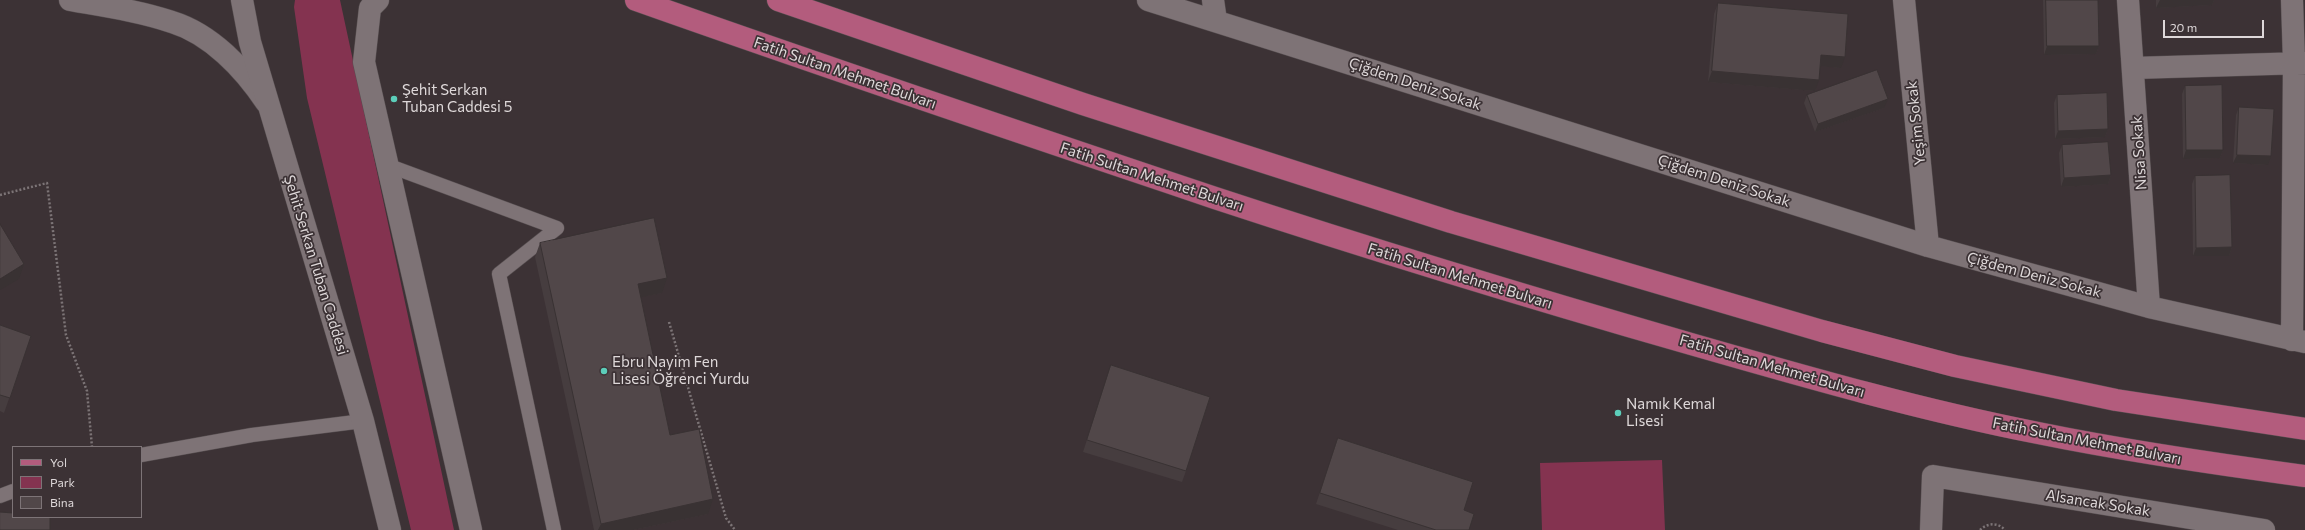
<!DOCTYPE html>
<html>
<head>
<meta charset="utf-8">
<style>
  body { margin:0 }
  #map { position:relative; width:2305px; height:530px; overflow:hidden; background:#3c3235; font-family:Commissioner,sans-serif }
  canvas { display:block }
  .legend { position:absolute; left:12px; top:446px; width:130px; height:72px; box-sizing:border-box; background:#3c3235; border:1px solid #7d7477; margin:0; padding:5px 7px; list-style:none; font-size:12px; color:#ded8d9 }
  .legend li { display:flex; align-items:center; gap:8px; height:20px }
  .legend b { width:20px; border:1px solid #7d7477 }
  .scale { position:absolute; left:2163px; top:20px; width:101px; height:18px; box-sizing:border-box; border:2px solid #ded8d9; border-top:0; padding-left:5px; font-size:12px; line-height:14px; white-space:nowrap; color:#ded8d9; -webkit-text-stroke:3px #3c3235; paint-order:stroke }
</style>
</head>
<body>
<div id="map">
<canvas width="2305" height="530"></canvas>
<ul class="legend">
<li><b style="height:5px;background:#b35c7d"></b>Yol</li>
<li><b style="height:11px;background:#843350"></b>Park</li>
<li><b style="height:11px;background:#514749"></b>Bina</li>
</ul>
<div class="scale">20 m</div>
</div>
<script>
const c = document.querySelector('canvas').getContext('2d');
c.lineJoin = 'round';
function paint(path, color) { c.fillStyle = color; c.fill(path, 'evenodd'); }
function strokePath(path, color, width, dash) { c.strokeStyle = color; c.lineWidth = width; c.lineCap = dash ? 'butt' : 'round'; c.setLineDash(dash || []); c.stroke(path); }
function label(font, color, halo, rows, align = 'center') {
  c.font = font + ' Commissioner,sans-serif'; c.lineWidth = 3.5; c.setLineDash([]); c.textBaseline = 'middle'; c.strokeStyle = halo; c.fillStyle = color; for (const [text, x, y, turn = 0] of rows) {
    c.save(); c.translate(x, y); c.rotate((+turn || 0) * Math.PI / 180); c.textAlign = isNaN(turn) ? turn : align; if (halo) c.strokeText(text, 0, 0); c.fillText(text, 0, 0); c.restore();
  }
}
const green = new Path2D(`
  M295,0H340L454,530H411L307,98L294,7Z
  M1662,460L1665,530H1542L1540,463Z`);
const path = new Path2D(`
  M0,195L47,183L66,335L87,391L92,447
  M669,322L726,518L735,530
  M1980,530C1987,523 1998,522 2005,530`);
const lane = new Path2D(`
  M387,165L557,228L499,274L554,530
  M141,455L252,435L363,421
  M0,496L13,491`);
const street = new Path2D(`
  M70,0C104,6 139,11 172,22C211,34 244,69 266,102
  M1148,0L1928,246L2149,307L2305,342
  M1213,0L1216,21
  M1904,0L1928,246
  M2128,0L2149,307
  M2133,68L2305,63
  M2292,340L2294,62L2292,0
  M1931,530L1933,476L2264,530`);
const secondary = new Path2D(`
  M242,0L250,42L363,421L390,530
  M378,0L370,8L364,62L471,530`);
const primary = new Path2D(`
  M636,0C828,68 1021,133 1215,198C1373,250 1531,298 1691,344C1806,377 1921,410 2038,433C2126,451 2215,464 2305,476
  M778,0L1083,104L1451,222L1822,331L1955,366L2116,400L2305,429`);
const wall = new Path2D(`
  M2043,0H2098L2099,46L2096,54L2044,55Z
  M2156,0H2214L2212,5L2156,8Z
  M1718,3L1841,68L1820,66L1815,91L1708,82L1714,14Z
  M2185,86L2223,150L2220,158L2183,159L2182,94Z
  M1807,95L1884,108L1815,132L1804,103Z
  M2057,95L2108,129L2105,137L2055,139L2054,103Z
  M2239,107L2268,165L2233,163L2236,115Z
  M2062,145L2111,175L2108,184L2061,187L2059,153Z
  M2195,176L2232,247L2229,256H2193L2192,184Z
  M540,243L662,293L640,297L670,435L708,514L633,530H594L535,257Z
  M0,325L31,336L4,413L0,411Z
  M1111,365L1186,471L1182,482L1083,452Z
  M1338,438L1464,510L1469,530H1398L1316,504Z`);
const shadedWall = new Path2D(`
  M2160,0H2214L2212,5L2156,8Z
  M2047,46H2099L2096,54L2044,55Z
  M1821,55L1845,57L1841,68L1817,66Z
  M1712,71L1819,80L1815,91L1708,82Z
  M1888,99L1884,108L1815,132L1818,124Z
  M2108,129L2105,137L2055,139L2058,131Z
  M2186,150H2223L2220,158L2183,159Z
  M2237,155L2271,156L2268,165L2233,163Z
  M2111,175L2108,184L2061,187L2064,178Z
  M2232,247L2229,256H2193L2196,248Z
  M24,264L19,279L0,290V279Z
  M667,278L662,293L632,299L638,284Z
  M713,499L708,514L633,530H598L601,524Z`);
const building = new Path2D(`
  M2046,0H2098L2099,46H2047Z
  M1718,3L1848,14L1845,57L1821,55L1819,80L1712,71Z
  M1877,70L1888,99L1818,124L1807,95Z
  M2222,85L2223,150H2186L2185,86Z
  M2107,93L2108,129L2058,131L2057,95Z
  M2239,107L2274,109L2271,156L2237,155Z
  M2108,142L2111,175L2064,178L2062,145Z
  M2230,175L2232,247L2196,248L2195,176Z
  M654,218L667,278L638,284L670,435L699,429L713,499L601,524L540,243Z
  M0,224L24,264L0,279Z
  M0,325L31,336L10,398L0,395Z
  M1111,365L1210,397L1186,471L1087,440Z
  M1338,438L1473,482L1464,510L1474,514L1469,530H1436L1320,493Z
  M0,512L13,513V517H50V530H0Z`);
const markers = [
  [394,99,4,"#5cceba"],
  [604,371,4,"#5cceba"],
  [1618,413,4,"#5cceba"]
];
const streetNames = [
  ["Fatih Sultan Mehmet Bulvarı",845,73,19],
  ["Çiğdem Deniz Sokak",1415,84,18],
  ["Yeşim Sokak",1916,123,-96],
  ["Nisa Sokak",2139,153,-94],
  ["Fatih Sultan Mehmet Bulvarı",1152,177,18],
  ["Çiğdem Deniz Sokak",1724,181,18],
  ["Şehit Serkan Tuban Caddesi",316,265,73],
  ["Çiğdem Deniz Sokak",2034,275,15],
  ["Fatih Sultan Mehmet Bulvarı",1460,276,17],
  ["Fatih Sultan Mehmet Bulvarı",1772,366,16],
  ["Fatih Sultan Mehmet Bulvarı",2087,441,11],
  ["Alsancak Sokak",2098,503,9]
];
const poiNames = [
  ["Şehit Serkan",402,90],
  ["Tuban Caddesi 5",402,107],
  ["Ebru Nayim Fen",612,362],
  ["Lisesi Öğrenci Yurdu",612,379],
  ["Namık Kemal",1626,404],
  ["Lisesi",1626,421]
];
paint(green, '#843350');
strokePath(lane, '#574f51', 15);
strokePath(street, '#574f51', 23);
strokePath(secondary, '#574f51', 23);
strokePath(primary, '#574f51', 23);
strokePath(path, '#7c7476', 2.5, [2, 2]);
strokePath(lane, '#7e7376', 14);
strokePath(street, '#7e7376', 22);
strokePath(secondary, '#7e7376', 22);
strokePath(primary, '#b35c7d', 22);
paint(wall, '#463d3f');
paint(shadedWall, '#393233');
paint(building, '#514749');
strokePath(building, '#393233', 1);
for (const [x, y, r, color] of markers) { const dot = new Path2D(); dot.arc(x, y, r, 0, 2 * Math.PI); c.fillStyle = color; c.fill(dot); strokePath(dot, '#3c3235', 1.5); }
label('15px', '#ded8d9', '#3c3235', streetNames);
label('15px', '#ded8d9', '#3c3235', poiNames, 'left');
</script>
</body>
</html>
